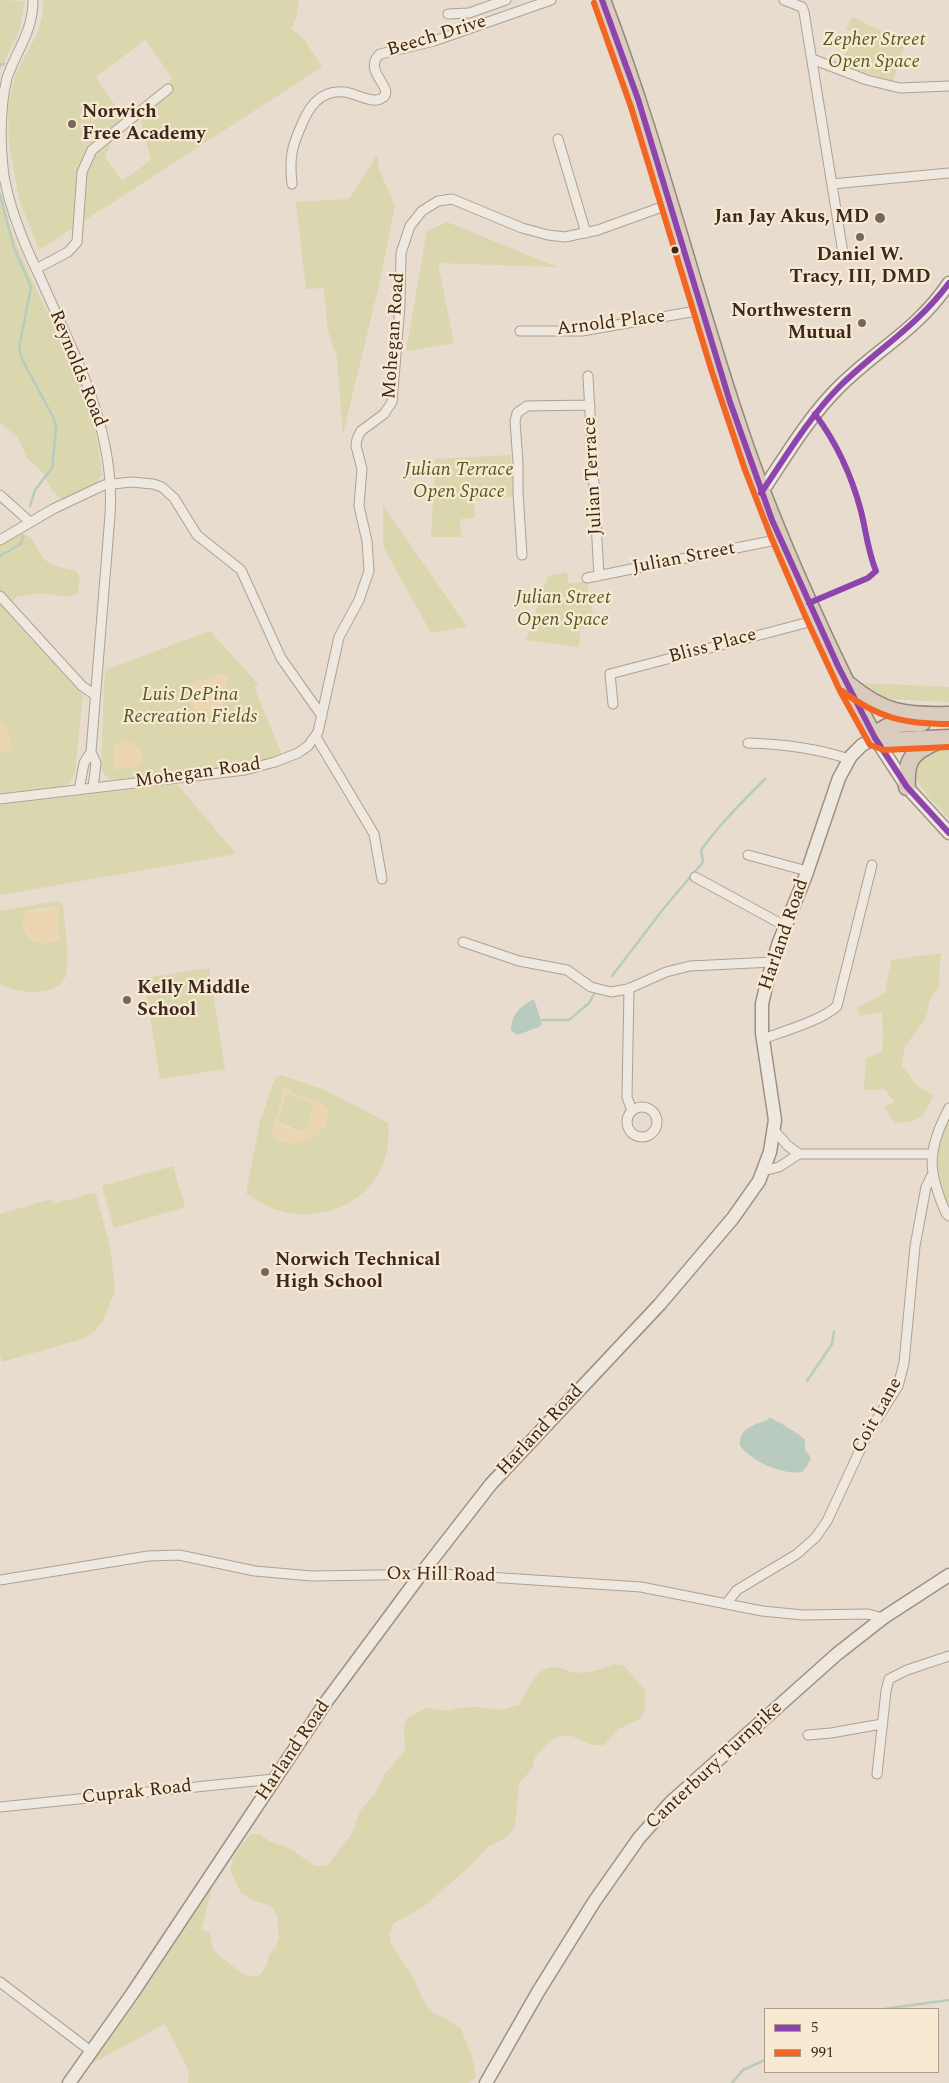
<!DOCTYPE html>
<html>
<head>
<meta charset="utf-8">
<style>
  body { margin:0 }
  #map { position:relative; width:949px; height:2083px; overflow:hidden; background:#e7dccd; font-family:Spectral,serif }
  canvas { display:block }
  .legend { position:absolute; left:764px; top:2008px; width:175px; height:65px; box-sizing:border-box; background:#f8e9d2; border:1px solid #ad9c8a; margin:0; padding:6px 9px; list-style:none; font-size:15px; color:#3c281d }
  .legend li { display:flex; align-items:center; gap:10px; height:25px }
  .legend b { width:25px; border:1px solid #ad9c8a }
</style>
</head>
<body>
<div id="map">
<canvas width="949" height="2083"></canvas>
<ul class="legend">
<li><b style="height:6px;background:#8e44ad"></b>5</li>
<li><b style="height:6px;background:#f26522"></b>991</li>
</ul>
</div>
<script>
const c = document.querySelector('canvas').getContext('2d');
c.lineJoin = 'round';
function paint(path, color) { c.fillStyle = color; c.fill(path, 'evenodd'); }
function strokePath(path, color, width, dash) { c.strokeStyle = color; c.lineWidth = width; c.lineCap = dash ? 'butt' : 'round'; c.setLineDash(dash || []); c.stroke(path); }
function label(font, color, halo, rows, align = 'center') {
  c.font = font + ' Spectral,serif'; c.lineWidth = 4.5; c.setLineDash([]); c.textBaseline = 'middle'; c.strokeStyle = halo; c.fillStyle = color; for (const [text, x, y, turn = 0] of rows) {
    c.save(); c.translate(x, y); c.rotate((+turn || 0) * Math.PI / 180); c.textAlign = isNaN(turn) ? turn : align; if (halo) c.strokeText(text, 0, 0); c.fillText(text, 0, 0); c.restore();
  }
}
const green = new Path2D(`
  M0,0L25,1L20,28L0,71Z
  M43,0H299L296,19L291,29L303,38L322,67L39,250L19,199L9,143L8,105L16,74L37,34L42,17ZM145,40L173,79L141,104L142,127L151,160L122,181L105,158L122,116L96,77Z
  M852,17L905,42L893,81L841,65L855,32L846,30Z
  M377,155L379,169L395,206L380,281L343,434L337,358L328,331L324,288L306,289L296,202L349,199Z
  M0,199C23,274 67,341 91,416C97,436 100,456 102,476L98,478L97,488L69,505L52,491L43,473L27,458L18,438L0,422Z
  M447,222L557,267L438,263L454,343L406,351L427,231Z
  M511,455L513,497L474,500L475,518L460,519L461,537H431L435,459Z
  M383,505L467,627L431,633L383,546Z
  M21,533C38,536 35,554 48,562C57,569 69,567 78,573L80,578L77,594L67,597L42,593L16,597L11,606L10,616L83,696L75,773L70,782L63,786L0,793V537Z
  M567,572L568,584L587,581L595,625L580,629L579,647L526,640L548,576Z
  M210,631L258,684L254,687L282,755L247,765L115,780C106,779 102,773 101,765L105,670Z
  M862,683L949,687V702L885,699Z
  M949,747V819C926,792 883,756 949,747Z
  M177,784L236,854L0,895V805Z
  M57,901L63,905C64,923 70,959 66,975C58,999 17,993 0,984V911ZM51,907L60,909L57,916L59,940C46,946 28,943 24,928C22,922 24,916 25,911Z
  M941,953L938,988L930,999L926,1018L904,1048L902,1066L918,1087L933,1095C923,1119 921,1121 895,1123L884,1107L894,1102L885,1089L864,1090L866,1058L881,1052L883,1043L882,1012L860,1016L857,1008L885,993L891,960Z
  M209,968L225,1069L160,1079L144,978Z
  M281,1075L325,1090L388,1123C397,1203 305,1241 246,1193L260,1122L275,1078ZM289,1088L290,1092L324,1105L328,1110L325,1124L317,1135L271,1134L283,1096Z
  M289,1094L313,1104L308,1127L305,1131H299L278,1121L285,1096Z
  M949,1115V1211L936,1178L935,1157Z
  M173,1166L185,1207L114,1228L102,1186Z
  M93,1193L96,1195L110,1246L115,1291L103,1321L94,1332L82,1339L2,1362L0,1354V1214L51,1199L53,1204Z
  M614,1664L624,1666L645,1690V1711L639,1719L619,1729L604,1745H592L572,1736H560L550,1741L535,1757L533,1767L519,1784L516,1817L514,1828L507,1837L488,1847L471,1865L423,1907L394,1923L389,1933L391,1944L412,1976L425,2004L433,2012L461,2028C466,2044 476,2062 475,2078L468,2083H188L189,2072L164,2022L163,2025L91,2064L133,2007L212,1888L201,1930L210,1932L211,1943L215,1952L240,1972L250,1977L260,1975L266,1966L269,1955L276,1947L279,1937L277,1915L271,1906L250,1899L240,1892C238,1885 235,1881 232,1874C227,1862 242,1844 250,1835L260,1834L269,1841L289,1848L315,1866H327L353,1832L360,1811L374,1795L384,1775L405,1750L404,1728L407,1718L427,1708L447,1711L458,1708L478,1707L499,1710L520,1705C527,1691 536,1667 554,1667C561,1667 567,1671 573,1672C586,1675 602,1669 614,1664Z`);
const sand = new Path2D(`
  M220,673L226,675L228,680L224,688L225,702L222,710C203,729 173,696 196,680L213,678Z
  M0,719C8,728 11,737 11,749L0,753Z
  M124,740C138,742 148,756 138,767L119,768L114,771L111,768L114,764L113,745Z
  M55,905L60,909L57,916L59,939C39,952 19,933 24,911L49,909Z
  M283,1087H288L290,1092L324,1105L327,1108C334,1137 290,1156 271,1134L283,1096L281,1090ZM289,1094L313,1104L308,1127L305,1131C296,1132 283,1127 277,1121L285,1096Z`);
const water = new Path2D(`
  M534,999L542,1024L539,1027L517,1035L511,1030C511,1014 521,1006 534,999Z
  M770,1418C774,1419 802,1435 805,1440V1450L811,1458L807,1466L802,1472C782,1475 753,1462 740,1446C739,1425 757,1426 770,1418Z`);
const stream = new Path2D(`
  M0,65L4,64
  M0,194L14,248L31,287L19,348L22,359L54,419L56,429L52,468L35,490L30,506
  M0,556L21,544L23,536
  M612,976L664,908L703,862L701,850C720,824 742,802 765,779
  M542,1020H569L589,1003L594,994
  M807,1381L832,1344L834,1332
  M884,2009L949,2000
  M732,2083L743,2070L765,2060`);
const street = new Path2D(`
  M33,0C33,32 17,49 7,78C0,108 0,144 4,176C10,210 24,244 39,275C73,353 116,428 110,515L91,752L84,763L79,790
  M784,0L802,7L804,12L843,253
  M448,14L469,13L506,0
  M812,59L867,80L900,88L949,86
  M558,139L586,233
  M292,184C291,174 290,163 292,153C293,146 296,138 299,131C307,110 318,89 345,92C355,93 373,105 382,98C397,89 361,71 380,54L434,41L551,0
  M832,184L949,173
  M36,269L68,252L77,242L82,172L92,150L168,89
  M520,331H582L702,310
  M588,376L599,576
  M0,495L30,522
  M0,540L53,509L104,485L131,482L153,484L162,487L174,498L197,535L241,570L281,658L322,716
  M522,555L518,492V463L515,421L517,413L527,406L590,405
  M587,578L781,539
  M0,596L82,686L95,695
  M613,704L610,674L817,620
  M316,737L374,834L382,879
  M748,743C782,744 816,748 849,759
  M91,752L96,763L93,788
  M0,799L245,770L275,762L298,753L308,746L318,732L339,637L359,600L369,571L367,541L359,506L362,469L356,446L357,439L361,431L384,414L392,402L400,306L401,253L410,226L422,211L438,201L452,199L522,228L548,235L565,237L598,230L670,204
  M748,855L807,871
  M695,877L785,926
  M463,942L519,961L567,970L591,987L611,992L628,989L666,972L690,966L773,962
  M629,988L627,1097L632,1111
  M762,1039C782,1032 823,1020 837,1006L872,865
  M627 1122a15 15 0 1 1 30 0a15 15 0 1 1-30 0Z
  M949,1108C927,1150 927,1170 946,1213L949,1216
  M774,1130L788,1146L799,1154H931
  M763,1171L779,1167L799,1154
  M0,1580L148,1556L179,1555L255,1571L312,1576L442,1574L641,1587L762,1611L803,1615L868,1614L883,1618
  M726,1604L737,1590L797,1554L816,1537L827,1521L867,1435L898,1386L904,1363L915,1246L926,1187L932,1175
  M808,1735L831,1733L882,1724
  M877,1774L886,1691L889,1679L907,1670L949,1656
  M0,1807L274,1779
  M0,1982L92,2052`);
const secondary = new Path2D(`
  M761,493C786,456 809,416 841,385C879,348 918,329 949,283
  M69,2083L132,1994L326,1702L421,1574L491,1484L660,1304L733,1218L759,1181L770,1152L775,1120L762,1033V1004L767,982L779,942L806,875L839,778L851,756L862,745L875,738L907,787L949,833
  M486,2083L538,1992L594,1902L639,1838L671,1802L837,1654L883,1618L949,1575`);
const highway = new Path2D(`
  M602,0C655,138 690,282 737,422C757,483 781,541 807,599C828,646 850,693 875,738
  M849,685C884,714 905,716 949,715
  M875,738C885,721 904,724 922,723
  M875,738L885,741L949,738
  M907,787C905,758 913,752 939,740`);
const bus1 = new Path2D(`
  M602,0L638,99L730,402L772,520L838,666L875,738L907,787L949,833
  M761,493C786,456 809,417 841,385C878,349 917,326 949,283
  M809,603L868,578L876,571C868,552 866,531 861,511C852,477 836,442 815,414`);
const bus2 = new Path2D(`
  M594,3L631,107L712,372L745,470L771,537L807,620L840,691L870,745L884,750L949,747
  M842,691C878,718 904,724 949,724`);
const markers = [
  [72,124,5,"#78675b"],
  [880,218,6,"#78675b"],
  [860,237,5,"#78675b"],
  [675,250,4.5,"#3c281d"],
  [862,323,5,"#78675b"],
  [127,1000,5,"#78675b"],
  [265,1272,5,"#78675b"]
];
const streetNames = [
  ["Beech Drive",437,37,-17],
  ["Arnold Place",611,324,-7],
  ["Mohegan Road",395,336,-86],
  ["Reynolds Road",77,369,68],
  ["Julian Terrace",594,476,-93],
  ["Julian Street",684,559,-11],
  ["Bliss Place",713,647,-15],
  ["Mohegan Road",198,774,-8],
  ["Harland Road",785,935,-71],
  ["Coit Lane",878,1416,-61],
  ["Harland Road",541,1431,-47],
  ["Ox Hill Road",441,1576,1],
  ["Harland Road",294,1751,-56],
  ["Canterbury Turnpike",715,1766,-43],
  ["Cuprak Road",137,1793,-6]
];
const parkNames = [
  ["Zepher Street",874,41],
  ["Open Space",874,63],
  ["Julian Terrace",459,471],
  ["Open Space",459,493],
  ["Julian Street",563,599],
  ["Open Space",563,621],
  ["Luis DePina",190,696],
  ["Recreation Fields",190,718]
];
const poiNames = [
  ["Norwich",82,113],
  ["Free Academy",82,135],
  ["Jan Jay Akus, MD",869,218,"right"],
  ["Daniel W.",860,256,"center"],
  ["Tracy, III, DMD",860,278,"center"],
  ["Northwestern",852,312,"right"],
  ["Mutual",852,334,"right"],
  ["Kelly Middle",137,989],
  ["School",137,1011],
  ["Norwich Technical",275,1261],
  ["High School",275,1283]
];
paint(green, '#dad6ae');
paint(sand, '#ecd6b2');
paint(water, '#b8cbbe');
strokePath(stream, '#b8cbbe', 2.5);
strokePath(street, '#aca196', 11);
strokePath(secondary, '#9c9186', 15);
strokePath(highway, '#92877d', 19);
strokePath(street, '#efe8df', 9);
strokePath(secondary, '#efe8df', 12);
strokePath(highway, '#daccbd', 16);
strokePath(bus1, '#8e44ad', 6);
strokePath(bus2, '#f26522', 6);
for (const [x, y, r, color] of markers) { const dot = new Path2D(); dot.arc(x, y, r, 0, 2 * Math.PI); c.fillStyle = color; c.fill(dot); strokePath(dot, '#f8e9d2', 2); }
label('19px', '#3c281d', '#f8e9d2', streetNames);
label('italic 19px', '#525a21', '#f8e9d2', parkNames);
label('bold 19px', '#3c281d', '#f8e9d2', poiNames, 'left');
</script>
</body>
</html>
